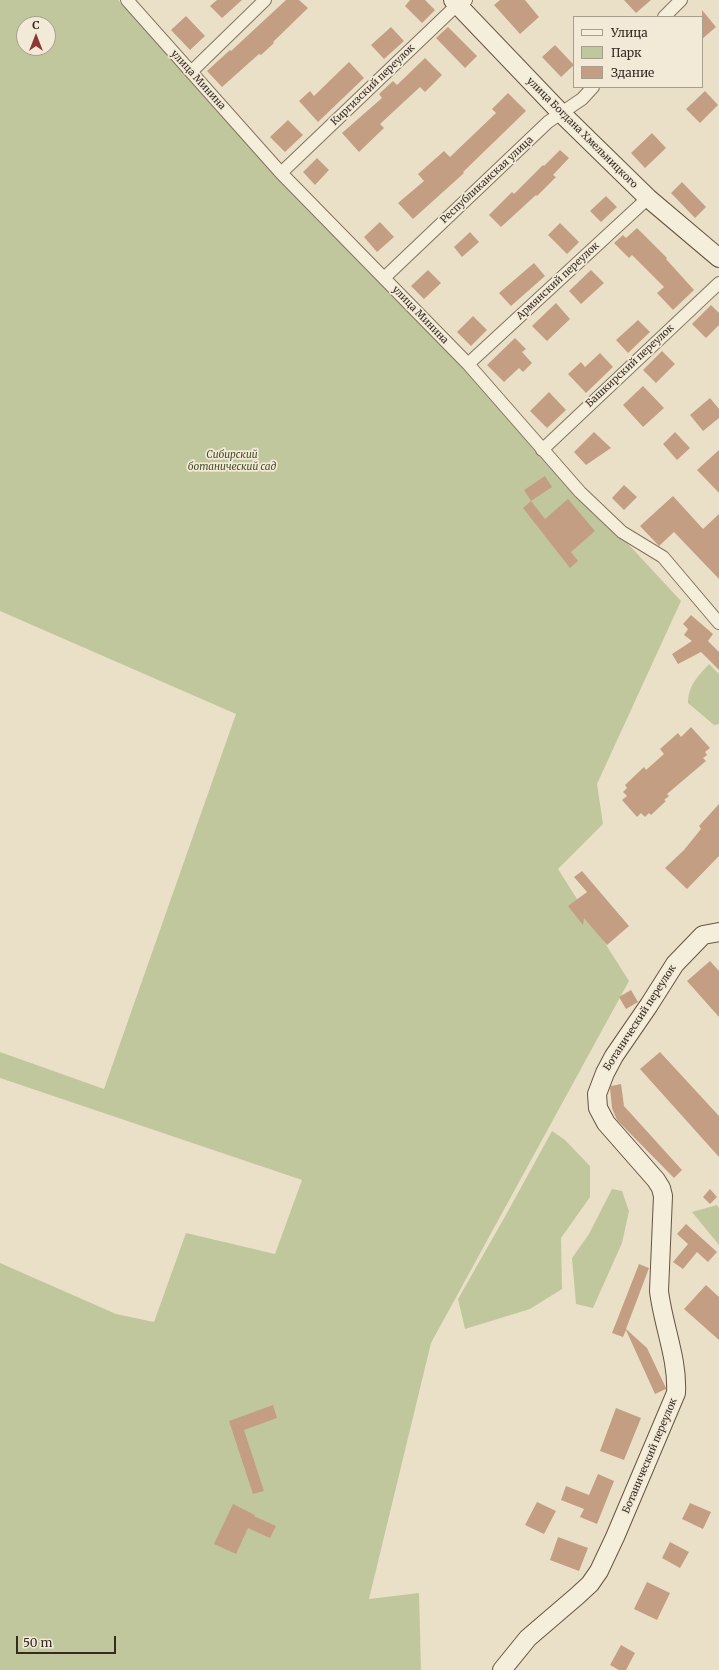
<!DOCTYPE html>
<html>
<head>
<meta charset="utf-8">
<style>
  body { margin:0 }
  #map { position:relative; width:719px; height:1670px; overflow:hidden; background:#eae0c8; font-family:Merriweather,serif }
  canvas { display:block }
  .legend { position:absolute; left:573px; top:16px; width:130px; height:72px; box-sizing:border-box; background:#f2ead7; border:1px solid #a79e8e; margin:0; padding:5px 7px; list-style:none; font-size:12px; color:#362b21 }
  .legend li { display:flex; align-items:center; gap:8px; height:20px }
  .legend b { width:20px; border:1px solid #a79e8e }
  .north { position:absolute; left:16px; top:16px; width:40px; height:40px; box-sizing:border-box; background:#f2ead7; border:1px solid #a79e8e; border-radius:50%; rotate:0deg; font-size:11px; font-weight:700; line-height:16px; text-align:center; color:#362b21 }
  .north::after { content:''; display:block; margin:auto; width:14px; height:18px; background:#8c3636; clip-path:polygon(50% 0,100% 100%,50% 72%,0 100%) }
  .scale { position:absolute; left:16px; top:1636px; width:100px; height:18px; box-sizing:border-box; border:2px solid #362b21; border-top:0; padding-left:5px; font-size:12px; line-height:14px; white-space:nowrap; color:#362b21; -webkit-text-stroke:3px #f2ead7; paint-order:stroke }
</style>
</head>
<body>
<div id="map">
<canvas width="719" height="1670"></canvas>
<ul class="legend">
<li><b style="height:5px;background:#f5eedb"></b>Улица</li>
<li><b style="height:11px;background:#c1c79d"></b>Парк</li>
<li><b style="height:11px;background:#c49e82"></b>Здание</li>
</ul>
<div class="north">С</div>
<div class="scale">50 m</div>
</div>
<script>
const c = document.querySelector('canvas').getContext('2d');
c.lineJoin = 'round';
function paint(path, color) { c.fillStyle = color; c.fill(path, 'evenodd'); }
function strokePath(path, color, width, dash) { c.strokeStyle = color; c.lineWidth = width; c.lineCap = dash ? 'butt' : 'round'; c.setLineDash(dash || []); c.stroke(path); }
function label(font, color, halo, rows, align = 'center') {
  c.font = font + ' Merriweather,serif'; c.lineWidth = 3.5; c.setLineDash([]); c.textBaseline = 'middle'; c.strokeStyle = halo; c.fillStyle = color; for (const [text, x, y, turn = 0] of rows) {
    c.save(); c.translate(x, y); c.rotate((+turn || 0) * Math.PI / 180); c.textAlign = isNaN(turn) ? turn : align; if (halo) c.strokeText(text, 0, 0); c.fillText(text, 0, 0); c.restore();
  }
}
const green = new Path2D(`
  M0,0H118L278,179L464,367L681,601L597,784L603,824L558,869L629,981L431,1343L369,1599L419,1593L421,1670H0V1263L116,1314L154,1322L186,1233L275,1254L302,1180L0,1078V1052L104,1089L236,714L0,611ZM24,24H48V48H24Z
  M709,664L719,674V724L714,725L688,703C688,686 698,676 709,664Z
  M552,1131L565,1140L590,1166V1197L561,1238L562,1289L530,1309L465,1329L458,1299L507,1213Z
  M612,1189L622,1191L629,1211L622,1243L593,1308L576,1304L572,1258L589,1234Z
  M717,1205L719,1208V1245L692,1212Z`);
const building = new Path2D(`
  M217,0H242L222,18L210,6Z
  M286,0H299L308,8L273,42L274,43L261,55L259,54L222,87L207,71L230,50L231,51Z
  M410,0H425L435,10L422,23L405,6Z
  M500,0H525L539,17L520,34L494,5Z
  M624,0H651L636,13Z
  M702,10L716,27L702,39Z
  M186,16L205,36L190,50L171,30Z
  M391,27L404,41L384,59L371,45Z
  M448,27L477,56L465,68L436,38Z
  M555,45L574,65L561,77L542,57Z
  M425,58L442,75L425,92L420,87L380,124L384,128L359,152L342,133L382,98L379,94L393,81L397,85Z
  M349,62L364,78L318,122L299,101L310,91L314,96Z
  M705,91L718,105L700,123L686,109Z
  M508,93L526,111L463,172L464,173L413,219L398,203L424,181L418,174L444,151L450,157L496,113L492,109Z
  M288,120L303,135L285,152L270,137Z
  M652,133L666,148L645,168L631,153Z
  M560,150L569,158L553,175L556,177L537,196L536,195L501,227L489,215L512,192L514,194L543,165L544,166Z
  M317,158L329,170L315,185L303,172Z
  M682,182L706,207L695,218L671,193Z
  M606,196L617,207L601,222L590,211Z
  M380,222L394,237L377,252L364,237Z
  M560,223L579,242L567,254L548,235Z
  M637,228L667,258L666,259L694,290L673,310L657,293L664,287L632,255L629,258L614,243L623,235L626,238Z
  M470,232L479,242L462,257L454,247Z
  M534,263L545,276L511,306L499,293Z
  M428,270L441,283L424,299L411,286Z
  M591,270L604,283L581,304L569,291Z
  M556,303L570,319L547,341L532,326Z
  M711,305L719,313V325L706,338L692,324Z
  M473,316L487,330L471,346L457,332Z
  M638,320L650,332L628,353L616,340Z
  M515,338L526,349L522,352L532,363L523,372L519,368L504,382L487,365Z
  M662,351L675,364L656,383L643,370Z
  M600,353L613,367L586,393L568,374L581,362L585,367Z
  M643,386L664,408L643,427L623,405Z
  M549,392L566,410L547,428L530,411Z
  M710,398L719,409V418L703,431L690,415Z
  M594,432L611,448L586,465L574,452Z
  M675,432L690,448L677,460L663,444Z
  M719,450V493L697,470Z
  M545,476L552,487L531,501L524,490Z
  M624,485L637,497L624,510L612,498Z
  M673,496L703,529L719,514V579L674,532L659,546L640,526Z
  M568,499L595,531L571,552L578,561L570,568L523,508L531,501L545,519Z
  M691,615L713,634L708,641L719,652V670L701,652L678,664L672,654L692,641L684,635L688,629L683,624Z
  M691,727L710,748L705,752L707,755L703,758L706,761L667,794L669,796L664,800L666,801L651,815L649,813L645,817L641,813L637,817L622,800L627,796L623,792L627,788L625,785L644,767L646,770L664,754L660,749L678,733L681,737Z
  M719,804V856L687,889L665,868L684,850L701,829L699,826Z
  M582,871L629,926L607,945L584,918L583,925L568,906L587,892L574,877Z
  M710,961L719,971V1017L687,981Z
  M631,990L638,1002L626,1009L619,997Z
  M660,1052L719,1116V1157L640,1069Z
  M621,1084L624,1106L682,1170L674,1178L617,1120L612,1108L610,1088L611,1086Z
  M710,1189L717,1197L710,1204L703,1197Z
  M686,1224L717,1252L708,1262L697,1252L683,1269L673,1262L688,1244L677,1234Z
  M639,1264L649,1268L626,1329L647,1348L666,1388V1389L655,1394L626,1330L623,1337L612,1333Z
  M706,1285L719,1297V1340L684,1309Z
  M273,1405L277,1418L244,1430L264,1491L253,1494L229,1421Z
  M616,1408L641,1418L624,1460L600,1451Z
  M598,1474L614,1481L597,1524L580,1517L584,1509L561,1500L566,1486L589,1495Z
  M537,1502L556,1511L544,1534L525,1525Z
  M690,1503L711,1512L703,1529L682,1519Z
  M233,1504L255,1515L254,1516L276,1526L270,1538L248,1528L236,1554L214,1544Z
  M558,1537L588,1548L579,1571L550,1560Z
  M670,1542L689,1552L680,1568L662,1558Z
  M647,1582L670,1593L657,1620L634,1609Z
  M621,1645L635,1653L626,1670H619L610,1665Z`);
const street = new Path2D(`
  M127,0L281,173L468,364L580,492L622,532L663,557L719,623
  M664,17L681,0
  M191,72L265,0
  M281,173L457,5L466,0
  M384,278L548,122L582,99L593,87
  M468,364L648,198
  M542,450L719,283`);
const secondary = new Path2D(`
  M453,0L561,113L648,198L719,258
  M502,1670L528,1638L577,1596L590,1584L599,1571L615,1537L676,1393C678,1359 663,1325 659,1291L663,1196L661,1188L656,1180L606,1123L598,1108L597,1094L605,1073L614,1056L649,1005L675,964L703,935L719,932`);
const streetNames = [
  ["улица Минина",198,80,48],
  ["Киргизский переулок",373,85,-44],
  ["улица Богдана Хмельницкого",582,133,45],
  ["Республиканская улица",487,180,-43],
  ["Армянский переулок",558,281,-43],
  ["улица Минина",420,315,46],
  ["Башкирский переулок",630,366,-43],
  ["Ботанический переулок",640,1018,-57],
  ["Ботанический переулок",650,1456,-67]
];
const parkNames = [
  ["Сибирский",232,455],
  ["ботанический сад",232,467]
];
paint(green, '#c1c79d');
paint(building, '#c49e82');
strokePath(street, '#84735f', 14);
strokePath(secondary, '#665442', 20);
strokePath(street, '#f5eedb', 12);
strokePath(secondary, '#f5eedb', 18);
label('10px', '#362b21', '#f2ead7', streetNames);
label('italic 10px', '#46502a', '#f2ead7', parkNames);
</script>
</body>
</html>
